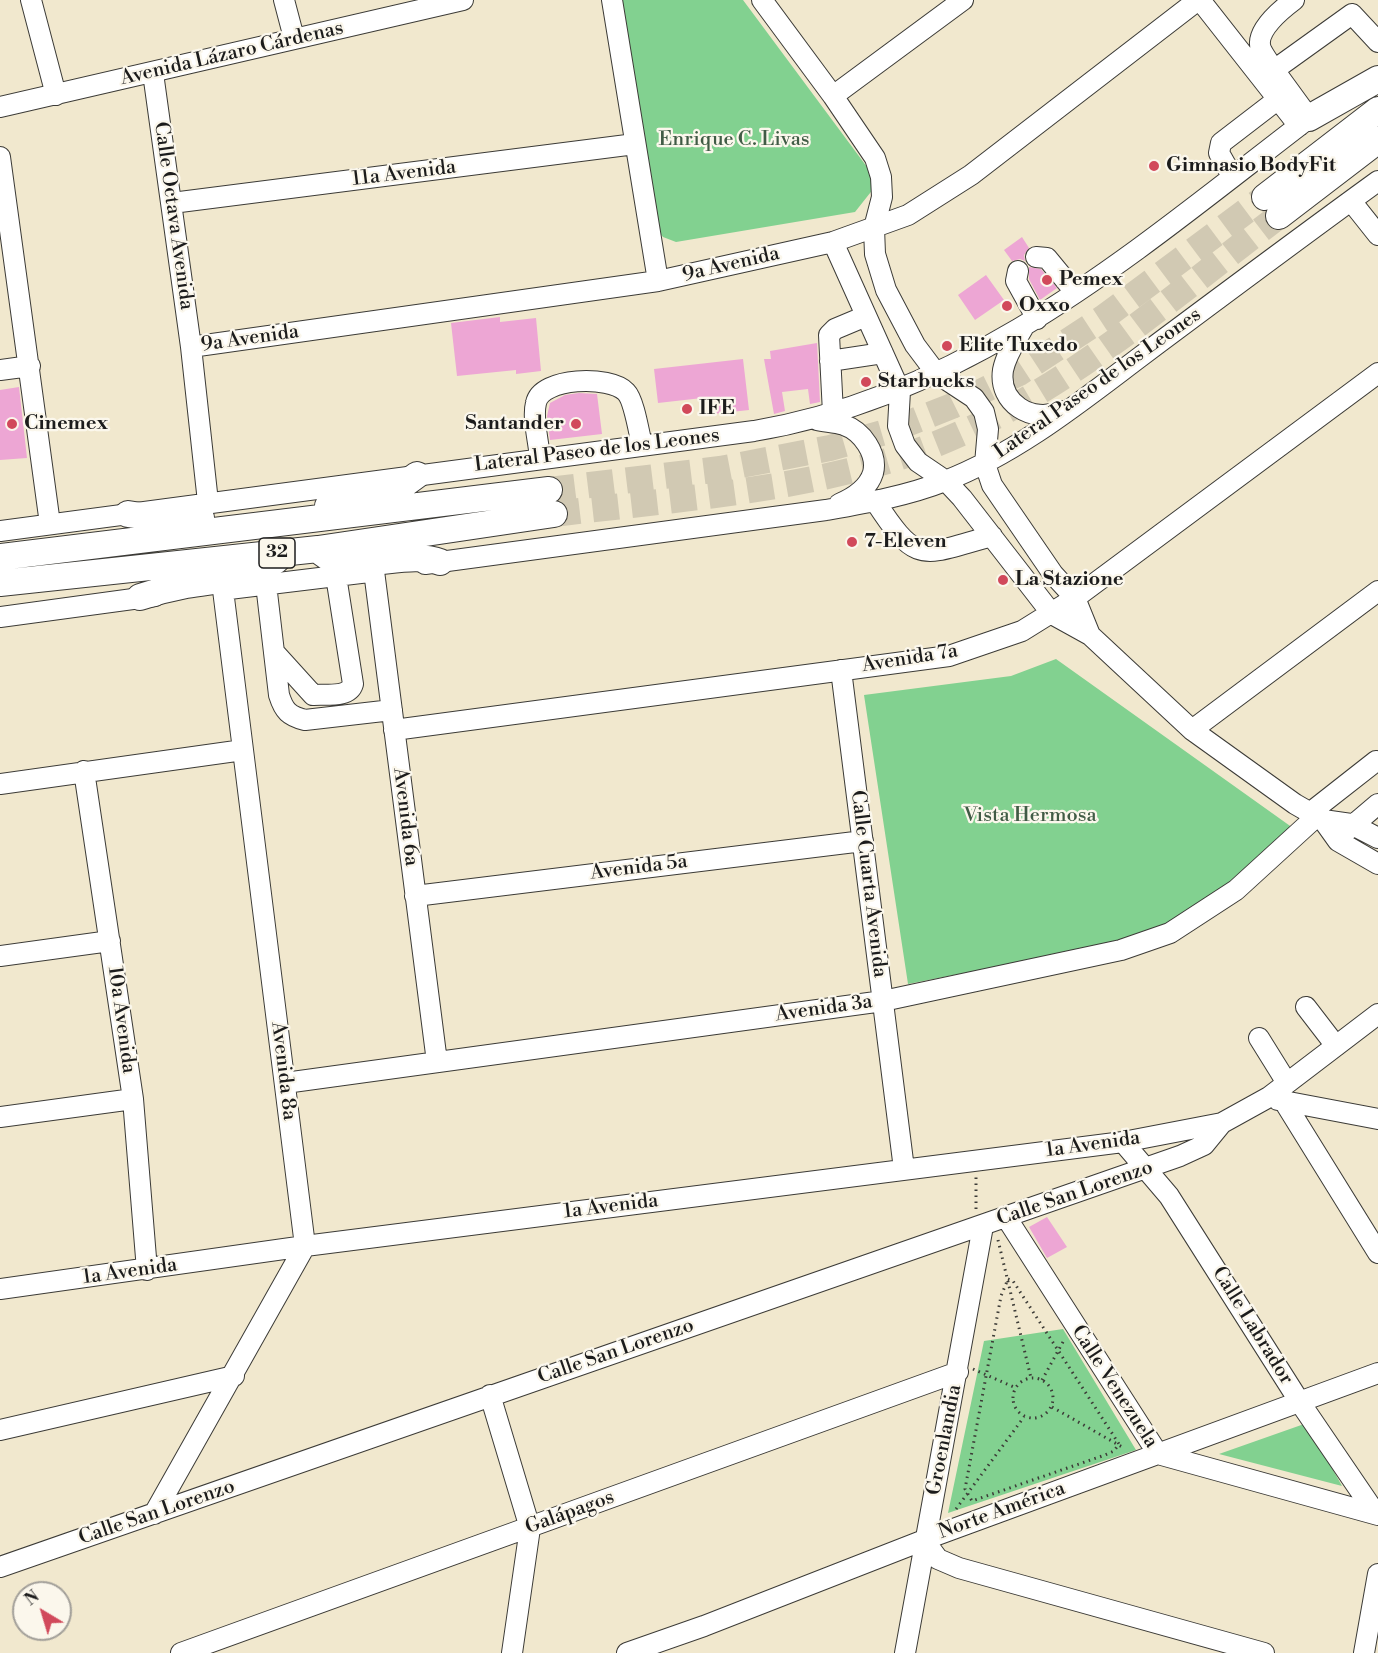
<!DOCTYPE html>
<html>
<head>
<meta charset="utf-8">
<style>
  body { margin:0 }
  #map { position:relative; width:1378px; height:1653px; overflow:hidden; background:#f1e8ce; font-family:"Libre Bodoni",serif }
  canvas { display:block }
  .north { position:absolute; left:12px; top:1581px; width:60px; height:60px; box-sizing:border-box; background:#fbf7ec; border:2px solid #a29f99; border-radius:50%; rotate:322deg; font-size:16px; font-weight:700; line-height:24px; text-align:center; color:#1c1c1c }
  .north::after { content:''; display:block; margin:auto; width:21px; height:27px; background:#d1495b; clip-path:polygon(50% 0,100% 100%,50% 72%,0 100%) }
</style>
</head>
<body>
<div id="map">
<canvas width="1378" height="1653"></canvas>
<div class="north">N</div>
</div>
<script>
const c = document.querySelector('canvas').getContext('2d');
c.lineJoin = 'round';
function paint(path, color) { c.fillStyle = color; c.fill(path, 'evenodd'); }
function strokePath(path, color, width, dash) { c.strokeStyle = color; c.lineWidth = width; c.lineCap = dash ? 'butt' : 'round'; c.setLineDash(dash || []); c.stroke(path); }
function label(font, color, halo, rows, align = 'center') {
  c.font = font + ' "Libre Bodoni",serif'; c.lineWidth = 4.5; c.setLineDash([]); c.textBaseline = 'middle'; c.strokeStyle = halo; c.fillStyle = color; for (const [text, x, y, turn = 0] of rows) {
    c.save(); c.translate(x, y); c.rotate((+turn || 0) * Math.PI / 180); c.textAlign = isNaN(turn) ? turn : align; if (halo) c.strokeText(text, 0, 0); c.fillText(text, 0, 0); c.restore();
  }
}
const green = new Path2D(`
  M620,0H743L870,171L874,188L855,212L676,242L663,237L653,225Z
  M1056,659L1293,828L1191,914L1111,944L908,984L864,695L1011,676Z
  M1063,1329L1136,1450L948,1513L984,1341Z
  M1307,1423L1342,1486L1219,1454Z`);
const building = new Path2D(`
  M1022,237L1029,248L1024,255L1025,261L1020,259L1012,261L1004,250Z
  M1029,267L1041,269L1057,288L1040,300L1029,279Z
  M986,275L1004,300L975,320L958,295Z
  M500,317V322L536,318L541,371L516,374V370L457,376L451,323Z
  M817,343L820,402L810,404L808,389L782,392L785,411L774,414L764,359H771L770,351Z
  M743,359L749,410L713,414L711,397L658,403L654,369Z
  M19,387L27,458L0,460V390Z
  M579,393L597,394L602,434L550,440L547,416L550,403L565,395Z
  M1047,1217L1067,1247L1047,1258L1029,1227Z`);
const majorTunnel = new Path2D(`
  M549,490L720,469L830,448L889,431L952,406L1019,373L1103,318L1265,197
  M554,514C667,500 784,492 894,459C1040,414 1160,306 1279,216`);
const path = new Path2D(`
  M976,1209V1177
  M998,1240L1031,1378
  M1008,1279L1013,1281L1119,1444L1114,1451L1105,1455L972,1501L965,1489L1001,1296Z
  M973,1369L1016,1388
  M1013 1398a20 20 0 1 1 40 0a20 20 0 1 1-40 0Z
  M1042,1380L1064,1340
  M1052,1407L1124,1448
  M956,1509L1024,1417`);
const minor = new Path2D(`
  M31,0L56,95
  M284,0L294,38
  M612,0L658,281
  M762,0L833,96L875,158L881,177L882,197L874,228L875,254L886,290L915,345L936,373L974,398L984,412L988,429L985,464L992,485L1053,574L1075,598L1090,635
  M1200,0L1299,126
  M1274,70C1270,63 1264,56 1261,49C1254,31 1282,9 1294,0
  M153,73L191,347L208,502
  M833,96L963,0
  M0,107L463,0
  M1309,118L1274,70L1352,14L1378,42
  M0,157L50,524
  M1232,176L1219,153L1221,143L1277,100
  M1351,201L1378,235
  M172,203L635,144
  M833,242L900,391L898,426L905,445L918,462L946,481L962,498L1052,614L1090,635L1192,730L1295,804L1323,820L1338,841L1378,864
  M1036,257L1047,258L1075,292
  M1018,271L1016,281L1037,319
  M1023,328C1015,342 1006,355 1003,370C998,403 1032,424 1061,411
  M191,347L658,281L833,242L908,215L971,175L1198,0
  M830,361L883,353
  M0,370L30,366
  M833,413L829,335L835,329L866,316
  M817,420C826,422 836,422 844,425C862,431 878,454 873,473C868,489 853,498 839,504
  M540,459C539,442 532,419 536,403C541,377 610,375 626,392C634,400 639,433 642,445
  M875,501C918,567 921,555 992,536
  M0,531L754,431C977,394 1147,241 1321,109
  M425,564L826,510C866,503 907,496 945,481C1017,453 1079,403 1140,357C1219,298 1298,239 1378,181
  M374,571L437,1062
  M266,584L279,695C284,711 289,716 305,720L392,710
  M229,589L369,572
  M0,617L155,596
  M274,652L313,695C326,694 349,698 353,684L336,576
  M841,670L904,1169
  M394,730L949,656L1022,631L1075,598L1378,373
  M1192,730L1378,591
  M84,771L133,1099L147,1270
  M0,784L243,750
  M1311,812L1376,761
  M1323,820L1351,824L1378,838
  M1345,832L1378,804
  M415,896L863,841
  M0,956L110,941
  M1306,1007L1336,1046
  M1259,1038L1287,1083
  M285,1083L883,1001L1121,950L1170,933L1236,890L1317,816
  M1278,1100L1378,1119
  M1285,1103L1378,1253
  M0,1117L133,1099
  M1123,1142L1169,1196L1301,1404L1376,1514
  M1006,1217L1158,1454L1378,1515
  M0,1289L305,1246L1123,1142L1222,1123
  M490,1395L530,1528L512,1653
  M0,1430L234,1376
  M154,1514L305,1246L223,590
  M924,1540L938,1559L959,1568L1264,1653
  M0,1567L1180,1156L1204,1145L1222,1123L1269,1097L1378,1014
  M181,1653L958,1372
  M627,1653L704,1626L937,1535L1378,1373
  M905,1653L983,1226
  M1364,1653L1378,1574`);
const major = new Path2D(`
  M1309,118L1378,79
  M1265,197L1378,110
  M1279,216L1378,140
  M328,506L406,483L417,475
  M128,514L167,520L201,518
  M322,553C348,576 408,549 440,562
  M0,557L549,490
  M0,583L318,549L554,514
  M140,597C155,592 170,588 186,585C220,579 258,580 283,554`);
const markers = [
  [1154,166,6,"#d1495b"],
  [1047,280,6,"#d1495b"],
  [1007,306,6,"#d1495b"],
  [947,346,6,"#d1495b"],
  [866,382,6,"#d1495b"],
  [687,409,6,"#d1495b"],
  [12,424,6,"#d1495b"],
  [576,424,6,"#d1495b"],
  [852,542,6,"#d1495b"],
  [1003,580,6,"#d1495b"]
];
const shields = [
  [277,553,36]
];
const shieldNames = [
  ["32",277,553]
];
const streetNames = [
  ["Avenida Lázaro Cárdenas",232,54,-13],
  ["11a Avenida",404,174,-7],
  ["Calle Octava Avenida",173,216,82],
  ["9a Avenida",731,265,-13],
  ["9a Avenida",250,339,-8],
  ["Lateral Paseo de los Leones",1098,384,-35],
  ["Lateral Paseo de los Leones",597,451,-7],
  ["Avenida 7a",910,659,-9],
  ["Avenida 6a",405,817,83],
  ["Avenida 5a",639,868,-7],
  ["Calle Cuarta Avenida",868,884,83],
  ["Avenida 3a",824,1009,-8],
  ["10a Avenida",121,1020,82],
  ["Avenida 8a",283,1071,83],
  ["1a Avenida",1093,1145,-8],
  ["Calle San Lorenzo",1075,1194,-19],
  ["1a Avenida",611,1207,-7],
  ["1a Avenida",130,1272,-8],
  ["Calle Labrador",1252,1326,58],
  ["Calle San Lorenzo",616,1352,-19],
  ["Calle Venezuela",1114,1387,57],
  ["Groenlandia",945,1440,-79],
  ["Norte América",1002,1511,-20],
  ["Calle San Lorenzo",157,1513,-19],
  ["Galápagos",570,1513,-20]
];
const parkNames = [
  ["Enrique C. Livas",734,140],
  ["Vista Hermosa",1030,816]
];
const poiNames = [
  ["Gimnasio BodyFit",1166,166],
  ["Pemex",1059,280],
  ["Oxxo",1019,306],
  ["Elite Tuxedo",959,346],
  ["Starbucks",878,382],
  ["IFE",699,409],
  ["Cinemex",24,424],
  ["Santander",564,424,"right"],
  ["7-Eleven",864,542],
  ["La Stazione",1015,580]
];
paint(green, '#82d190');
paint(building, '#eda6d4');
strokePath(majorTunnel, '#d1c9b3', 26, [26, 13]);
strokePath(minor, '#3c3b37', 22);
strokePath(major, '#3c3b37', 28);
strokePath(path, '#3c3b37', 3, [1.5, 4.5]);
strokePath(minor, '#fff', 20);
strokePath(major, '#fff', 26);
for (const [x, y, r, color] of markers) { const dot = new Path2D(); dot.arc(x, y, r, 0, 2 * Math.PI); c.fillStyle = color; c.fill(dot); strokePath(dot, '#fbf7ec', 2); }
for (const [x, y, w] of shields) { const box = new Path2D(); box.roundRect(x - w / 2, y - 15, w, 30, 4.5); c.fillStyle = '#fbf7ec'; c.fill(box); strokePath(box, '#1c1c1c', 1.5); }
label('bold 18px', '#1c1c1c', null, shieldNames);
label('20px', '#1c1c1c', '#fbf7ec', streetNames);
label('20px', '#405b45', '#fbf7ec', parkNames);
label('bold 20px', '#1c1c1c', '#fbf7ec', poiNames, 'left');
</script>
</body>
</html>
